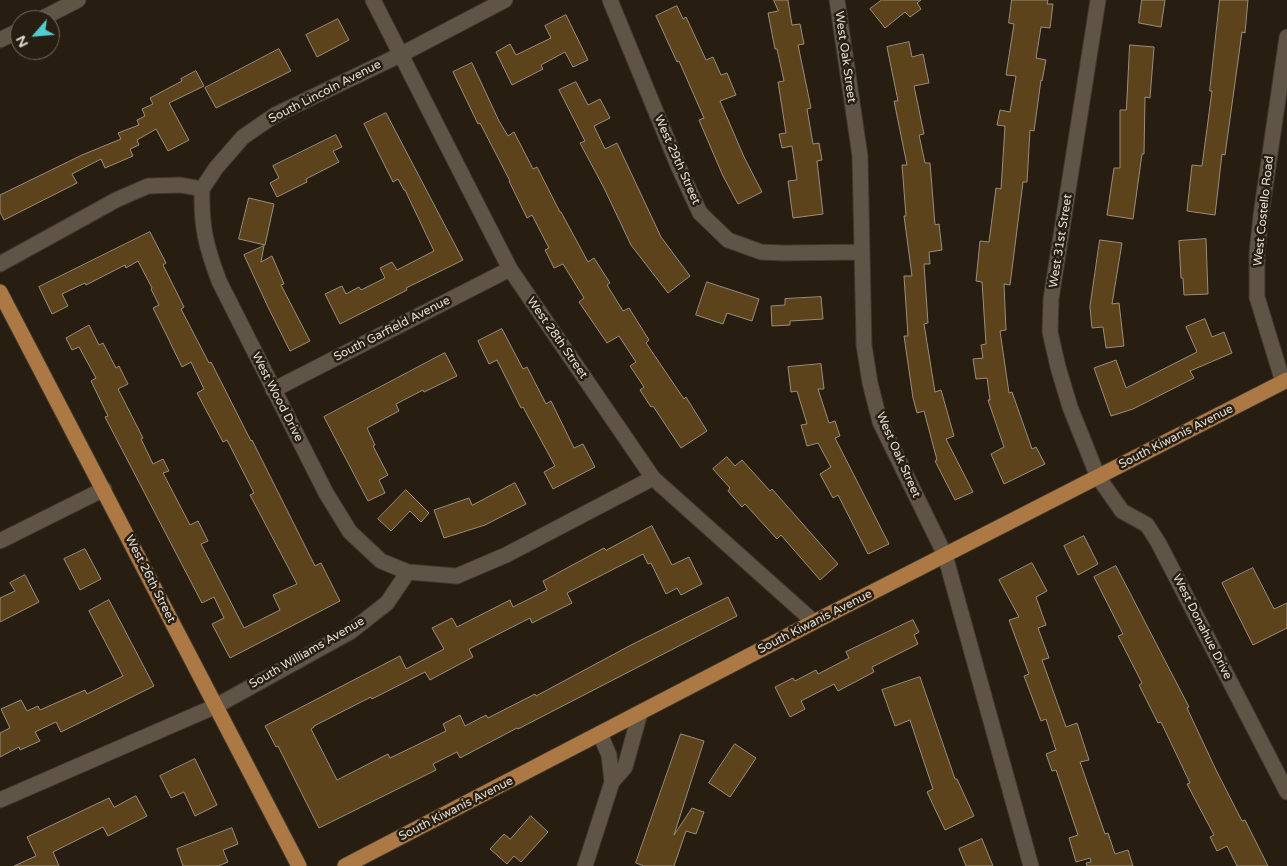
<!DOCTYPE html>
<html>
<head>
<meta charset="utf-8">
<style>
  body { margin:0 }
  #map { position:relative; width:1287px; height:866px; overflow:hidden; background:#271e11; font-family:"Varela Round",sans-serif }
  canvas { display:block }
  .north { position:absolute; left:10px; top:10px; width:50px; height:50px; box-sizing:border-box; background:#271e11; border:1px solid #736b5f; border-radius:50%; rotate:243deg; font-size:14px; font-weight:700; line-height:20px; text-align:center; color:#e4ded5 }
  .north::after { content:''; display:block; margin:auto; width:18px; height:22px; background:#52cdcf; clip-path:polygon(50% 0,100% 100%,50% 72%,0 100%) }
</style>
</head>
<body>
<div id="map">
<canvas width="1287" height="866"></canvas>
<div class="north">N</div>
</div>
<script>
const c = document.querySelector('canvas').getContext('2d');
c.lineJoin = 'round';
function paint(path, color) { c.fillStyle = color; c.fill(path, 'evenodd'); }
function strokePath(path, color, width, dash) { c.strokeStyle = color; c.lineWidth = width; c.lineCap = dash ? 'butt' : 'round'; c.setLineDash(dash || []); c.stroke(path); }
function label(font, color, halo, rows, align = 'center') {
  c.font = font + ' "Varela Round",sans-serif'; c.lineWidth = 5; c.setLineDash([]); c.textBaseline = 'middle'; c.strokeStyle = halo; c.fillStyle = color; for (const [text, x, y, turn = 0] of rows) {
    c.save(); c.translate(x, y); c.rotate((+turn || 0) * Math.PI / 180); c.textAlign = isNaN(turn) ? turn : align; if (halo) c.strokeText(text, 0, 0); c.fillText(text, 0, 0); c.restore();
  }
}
const building = new Path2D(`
  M774,0H788L792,25L800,24L804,44L798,45L811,108L807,109L813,144L819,143L822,160L817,161L823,214L793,218L788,181L797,180L792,146L782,148L779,134L786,133L778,82L784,81L777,49H775L768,13L778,11Z
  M882,0H921L917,3L921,9L910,17L905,12L885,28L870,9Z
  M1012,0H1048L1047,4H1053L1050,28L1041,27L1036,58L1046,60L1042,81L1041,80L1034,131L1030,130L1027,182H1023L1010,285L1004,284L1006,330L1000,331L1009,393L1012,392L1032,449L1036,447L1045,464L1004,484L991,454L1004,447L988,400H990L987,378L976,379L973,359L983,358L981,345L986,344L982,282L976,281L980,241L989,242L996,188L1001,189L1005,126L997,125L1000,110L1010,112L1016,76L1006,75L1014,24L1009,23Z
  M1142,0H1165L1161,27L1139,23Z
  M1220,0H1248L1245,33L1242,32L1225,155L1222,154L1215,215L1187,211L1192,165L1202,166L1212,91H1210Z
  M677,6L683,19L686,17L706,60L713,57L721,75L727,73L736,95L720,101L744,157L762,192L738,204L723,176L699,120L704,118L679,61L677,62L656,16Z
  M566,15L588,60L573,67L565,52L541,65L543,69L512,85L496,52L510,44L516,55L551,38L545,26Z
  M338,19L349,40L317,57L306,35Z
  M909,42L912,57L923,54L929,83L914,86L924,134L919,135L925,163H930L935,225L939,224L942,250L929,252L930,264H924L928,323L924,324L935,392L941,390L954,436L946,439L973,492L955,500L935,461L937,460L924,411L917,413L913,398L904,336H908L904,276H912L904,216H906L902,165H907L894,101H898L887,47Z
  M1130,45L1154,47L1150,98L1145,97L1144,154H1142L1133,219L1107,215L1114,168H1120V110H1126Z
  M279,49L291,71L216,108L205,88Z
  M472,63L499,121L508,136L514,132L533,169L537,167L560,212H561L588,262L594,258L610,283L607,285L623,311L629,308L649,340L646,343L684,399L686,397L707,431L681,448L653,406L651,407L640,390L644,387L630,366L636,362L619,336L607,343L579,302L584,298L563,264L554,268L545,250L549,248L532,215L527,218L509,181H510L480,123L478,124L453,72Z
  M196,71L204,86L169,103L189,140L168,151L156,129L137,140L139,145L130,149L133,156L105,168L101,159L72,174L77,183L4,220L0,212V195L82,155L121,139L118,133L139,125L137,120L145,116L142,109L153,104L150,98L182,81L181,79Z
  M576,82L588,105L600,99L610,118L594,126L605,149L617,143L661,237L690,276L668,293L631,245L604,188L580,143L585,141L559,90Z
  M386,113L463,260L406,288L407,290L340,324L325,294L342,286L346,294L359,287L361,290L385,278L380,268L392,262L397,270L434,251L405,190H404L398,179L393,182L364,124Z
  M336,135L342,147L333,151L339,162L306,179L307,182L277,197L270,183L279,178L273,166Z
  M249,198L274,204L265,245L239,239Z
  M150,232L166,263L163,265L184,307L181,309L209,363L211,362L251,441L252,440L315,566L321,563L340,601L230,658L212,624L224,618L214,597L202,603L105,417L108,416L91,381L96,378L79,347L72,350L66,338L89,325L99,345L103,343L116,368L119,366L128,384L118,389L143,438L141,439L153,464L163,459L169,471L163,473L190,525L198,521L208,541L201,544L244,628L280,610L273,595L297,584L250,495L254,493L227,440L223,442L197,393L204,389L191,362L182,367L166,334L153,308L159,305L151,289L152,288L138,261L126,268L125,265L86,285L85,283L62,294L68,306L52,314L39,287Z
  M1206,239L1208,294L1184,295L1183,278H1181L1179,241Z
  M1100,240L1122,243L1112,304L1119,303L1124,346L1106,348L1103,327L1092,328L1090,307Z
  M264,246L261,262L272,256L284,284L281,285L310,341L290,351L268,307L244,255Z
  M707,282L759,299L752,321L727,313L723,324L696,315Z
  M821,297L823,319L790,321V325L772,326L771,306L785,305V299Z
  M1205,319L1212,337L1224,332L1232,353L1190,371L1194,378L1133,409L1111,416L1094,368L1116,360L1126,388L1197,352L1186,327Z
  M502,329L523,369L527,367L546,404L551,401L574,448L583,444L595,467L553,489L544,472L555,466L523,407L521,408L497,360L489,364L478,341Z
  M445,353L457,376L424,392L423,390L396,404L399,411L367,428L375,445L373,446L388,475L379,480L385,493L368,501L324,417Z
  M821,364L824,389H818L829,423L835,421L840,436L835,438L889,544L868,554L838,495L833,498L820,474L831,467L818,443L807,446L801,425L807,424L797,391L791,392L788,367Z
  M727,457L735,466L742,460L770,491L772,489L838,564L820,580L781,535L777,539L745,504L742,507L728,491L730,488L713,469Z
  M515,483L526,504L485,525L444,538L434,510L469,498L472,505Z
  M406,490L429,513L421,522L410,511L391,531L378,519Z
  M652,526L672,565L689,557L702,584L681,595L677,588L666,594L651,563L648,564L643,554L567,593L572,603L532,623L530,618L469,649L473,657L430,680L425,672L372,699L371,697L314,726V727L311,729L337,780L388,754L390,758L446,731L443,724L460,715L465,726L486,715L488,718L535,694L536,696L633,644L728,597L737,616L518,729L517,728L460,758L457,752L433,764L436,770L319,828L278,746L276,747L265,726L400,656L406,669L444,649L432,628L452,618L457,627L510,600L513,607L547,590L543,581L604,548L606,550Z
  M1084,536L1098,564L1078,575L1064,546Z
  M85,549L101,579L80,590L64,559Z
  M1032,563L1047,591L1036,597L1046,625L1038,628L1049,658L1042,660L1066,727L1077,723L1089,760L1080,762L1105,834L1108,833L1115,854L1128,850L1133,866H1087L1086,863L1091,862L1090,858L1076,862L1069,838L1078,835L1056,770L1052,771L1046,754L1056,750L1046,719L1041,721L1024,676L1029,674L1009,620L1019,617L999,580Z
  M1116,566L1189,707L1187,708L1216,770L1242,821L1245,820L1268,866H1237L1227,846L1217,851L1210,837L1214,835L1187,784L1190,783L1161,722L1158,723L1139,685L1142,683L1118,636L1123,634L1094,577Z
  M1253,568L1274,609L1287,603V628L1253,645L1222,583Z
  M25,575L39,602L0,622V598L15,591L10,583Z
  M109,600L154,686L61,732L56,722L35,732L40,741L20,750L19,747L0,757V733L10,728L1,709L21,700L27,711L38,706L40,710L85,690L87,694L123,676L89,611Z
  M913,620L919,632L914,635L918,644L872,667L874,672L838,691L834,684L801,701L805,709L790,717L775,687L793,678L795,681L816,670L818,674L849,658L846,652Z
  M920,677L955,779H957L974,816L945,830L927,792L933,789L910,720L895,726L882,690Z
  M681,734L704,741L674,835L692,808L704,812L696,834L686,831L674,866H644L636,863Z
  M735,744L756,758L730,797L709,783Z
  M195,759L217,805L195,816L184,792L171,798L160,776Z
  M136,796L147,816L108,836L103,827L53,852L59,866H14L36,856L27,837L109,798L114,807Z
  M531,816L548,832L521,862L514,856L507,864L490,849L504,834L510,839Z
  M232,828L238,844L223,850L228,862L218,866H183L177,849Z
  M982,839L993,866H966L959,849Z`);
const minor = new Path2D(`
  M373,0L510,269L653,478L814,622
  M610,0L679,168L700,213L728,240L761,252L783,253L862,252
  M837,0L860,156L864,345L870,383L880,422L945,555L1031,866
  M1098,0L1051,299L1050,332L1058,367L1070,407L1098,477L1122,511L1147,525L1158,542L1287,792
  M39,20L78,0
  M0,40L20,30
  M202,189C201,227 206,246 219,281L326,493L350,532L381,561L408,572L457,576L506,555L653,478
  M202,189L216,168L243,137L275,115L402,54L505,0
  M0,264L116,200L148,186L181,185L202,189
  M1283,382L1257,297V253L1261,215L1287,37
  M273,390L510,269
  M0,541L104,489
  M612,782L625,767L640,713
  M0,800L216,706L350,632L387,603L408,572
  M585,866L612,782L609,755L600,734`);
const major = new Path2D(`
  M0,292L299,866
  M345,866L814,622L1287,380`);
const streetNames = [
  ["West Oak Street",845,57,82],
  ["South Lincoln Avenue",325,92,-27],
  ["West 29th Street",677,160,66],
  ["West Costello Road",1264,211,-84],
  ["West 31st Street",1061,241,-81],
  ["South Garfield Avenue",392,329,-27],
  ["West 28th Street",557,338,55],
  ["West Wood Drive",277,397,63],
  ["South Kiwanis Avenue",1176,437,-27],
  ["West Oak Street",898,455,66],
  ["West 26th Street",150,579,63],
  ["South Kiwanis Avenue",815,622,-27],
  ["West Donahue Drive",1202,627,63],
  ["South Williams Avenue",307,653,-30],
  ["South Kiwanis Avenue",456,809,-27]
];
paint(building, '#5c431b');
strokePath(building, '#998d7d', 1);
strokePath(minor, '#3f3730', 17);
strokePath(major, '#3f3730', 17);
strokePath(minor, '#5f5445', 15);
strokePath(major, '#ac7944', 15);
label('12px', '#e4ded5', '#271e11', streetNames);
</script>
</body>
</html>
